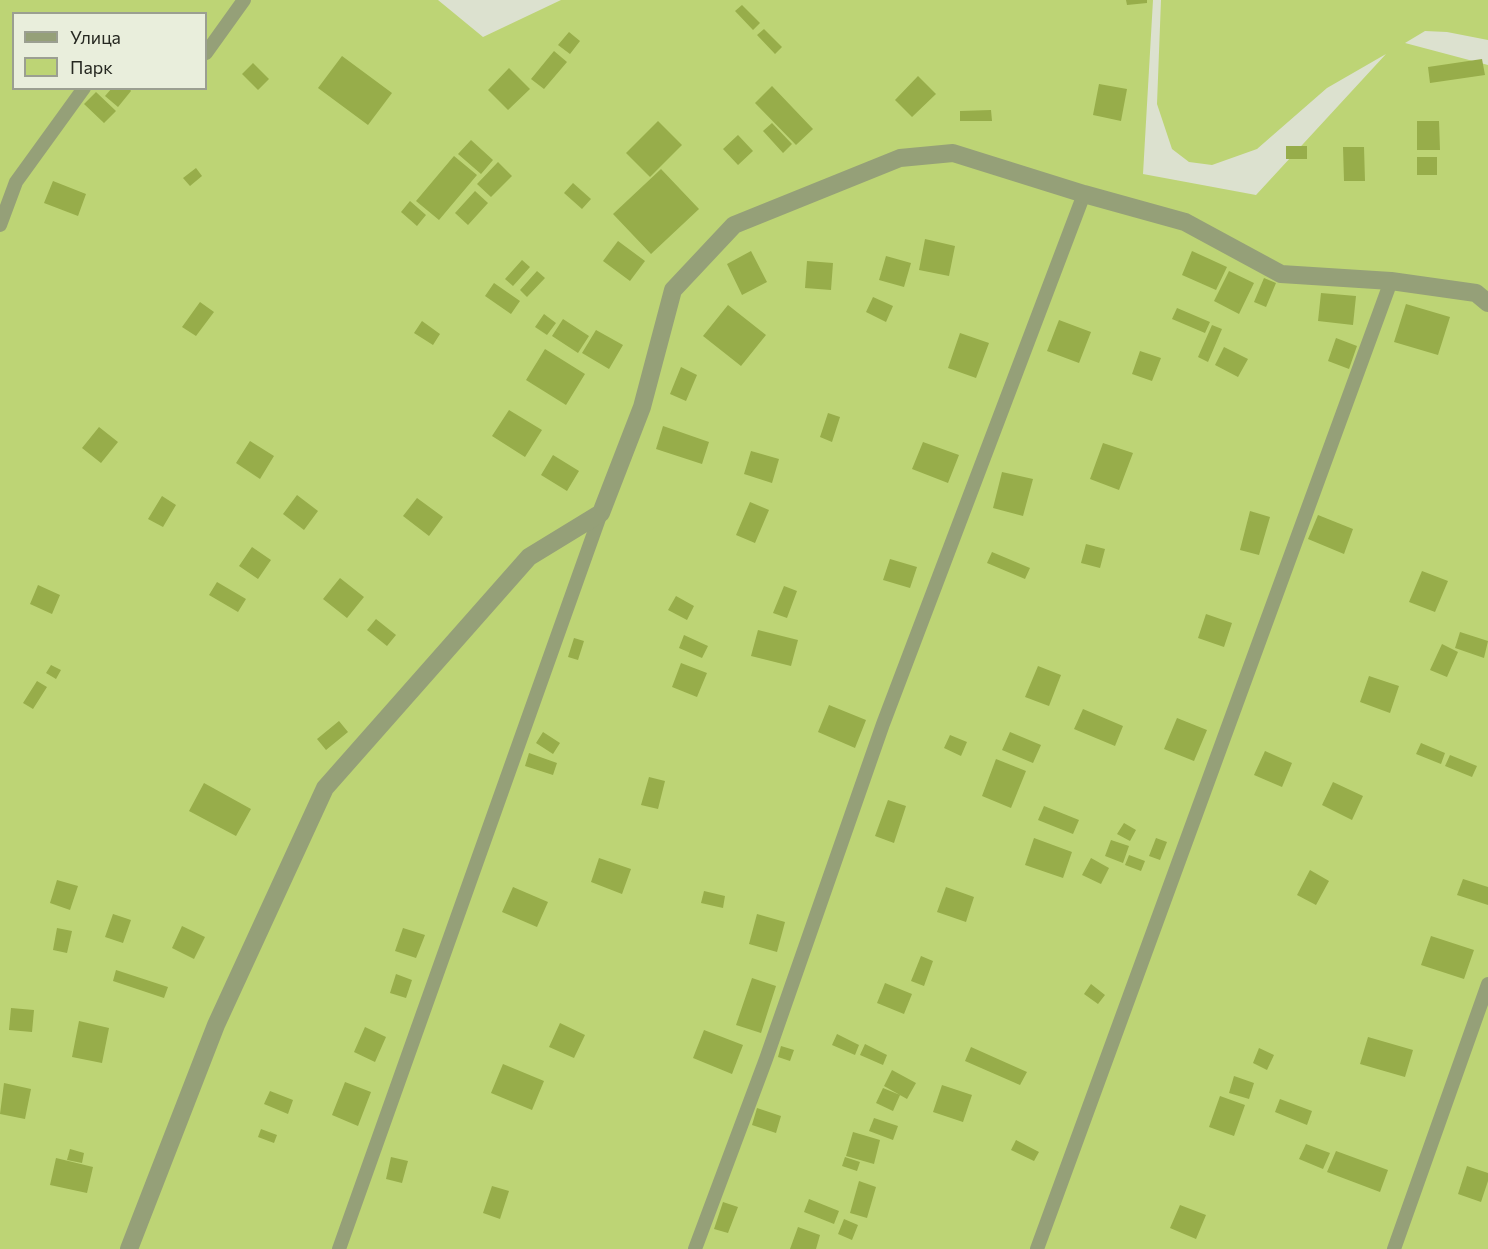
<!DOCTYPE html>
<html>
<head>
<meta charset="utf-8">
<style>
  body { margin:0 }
  #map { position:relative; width:1488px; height:1249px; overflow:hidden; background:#dce1cf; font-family:Commissioner,sans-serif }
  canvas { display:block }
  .legend { position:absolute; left:12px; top:12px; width:195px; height:78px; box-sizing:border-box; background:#e9eedc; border:2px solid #9b9f91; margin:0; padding:8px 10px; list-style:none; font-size:18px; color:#262821 }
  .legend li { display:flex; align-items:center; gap:12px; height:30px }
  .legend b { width:30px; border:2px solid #9b9f91 }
</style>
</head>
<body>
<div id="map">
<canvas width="1488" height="1249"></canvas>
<ul class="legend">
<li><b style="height:8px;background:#95a078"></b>Улица</li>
<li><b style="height:16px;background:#bdd475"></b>Парк</li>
</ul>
</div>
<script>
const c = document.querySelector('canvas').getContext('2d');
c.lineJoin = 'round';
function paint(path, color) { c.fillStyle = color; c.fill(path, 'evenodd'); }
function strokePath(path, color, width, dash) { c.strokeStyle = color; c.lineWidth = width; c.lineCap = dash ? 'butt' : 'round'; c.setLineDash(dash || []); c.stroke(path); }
const green = new Path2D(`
  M0,0H438L483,37L561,0H1153L1143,174L1256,195L1386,54L1327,88L1257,149L1212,165L1189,162L1172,149L1157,104L1161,0H1488V40L1447,32L1425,31L1405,43L1488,65V1249H0ZM14,14H206V88H14Z`);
const building = new Path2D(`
  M1126,0H1147V3L1127,5Z
  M742,5L760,23L753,30L735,11Z
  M764,29L782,47L775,54L757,35Z
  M569,32L580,41L570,54L558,45Z
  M554,51L567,62L544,89L531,79Z
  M342,56L392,93L368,125L318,88Z
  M1482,59L1485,75L1430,83L1428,67Z
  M253,63L269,79L258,90L242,74Z
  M509,68L530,89L508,110L488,90Z
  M918,76L936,94L912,117L895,100Z
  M1099,84L1127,89L1121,121L1093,115Z
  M772,86L813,129L796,145L755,103Z
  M112,88H129L131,91L118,107L105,96Z
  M96,92L116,111L104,123L84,104Z
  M991,110L992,121H960V111Z
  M658,121L682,145L650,177L626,153Z
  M1417,121H1439L1440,150H1417Z
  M772,123L792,144L783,153L763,131Z
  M738,135L753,151L738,165L723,149Z
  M471,140L493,160L481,174L458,154Z
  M1286,146H1307V159H1286Z
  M1343,147H1364L1365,181H1344Z
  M454,156L477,175L439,220L416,201Z
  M1417,157H1437V175H1417Z
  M498,162L512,176L491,197L477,184Z
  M196,168L202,176L190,186L183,178Z
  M661,169L699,209L651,254L613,214Z
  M53,181L86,194L78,216L44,203Z
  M573,183L591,199L582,209L564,193Z
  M475,191L488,203L468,225L455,213Z
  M410,201L426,215L417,226L401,212Z
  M925,239L955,246L949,276L919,270Z
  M618,241L645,261L630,281L603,261Z
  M751,251L767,282L742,295L727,264Z
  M1192,251L1227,267L1216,290L1182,275Z
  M886,256L911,263L904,287L879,280Z
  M522,260L530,267L513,286L505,279Z
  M807,261L833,263L831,290L805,288Z
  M537,271L545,278L527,297L520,290Z
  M1229,271L1254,283L1239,314L1214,301Z
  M1264,278L1276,283L1266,307L1254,302Z
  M494,283L520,301L511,314L485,296Z
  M1321,293L1356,296L1353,325L1318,321Z
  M873,297L893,306L886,322L866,312Z
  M200,302L214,312L196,336L182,327Z
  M1406,304L1450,317L1438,355L1394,342Z
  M728,305L766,335L741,366L703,336Z
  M1177,308L1210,322L1205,333L1172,319Z
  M544,314L556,323L547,335L535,327Z
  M563,319L589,336L578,353L552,336Z
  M1059,320L1091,332L1079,363L1047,351Z
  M422,321L440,334L433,345L414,333Z
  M1212,325L1222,329L1208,362L1198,357Z
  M596,330L623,345L609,369L582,353Z
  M960,333L989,343L976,378L948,368Z
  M1336,338L1357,346L1349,369L1328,361Z
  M1224,347L1248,359L1238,377L1215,365Z
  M545,349L585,374L566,405L526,380Z
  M1140,351L1161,358L1152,381L1132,374Z
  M681,367L697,375L686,401L670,394Z
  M509,410L542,430L525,457L492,436Z
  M828,413L840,417L832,442L820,437Z
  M663,426L709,442L702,464L656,449Z
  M99,427L118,442L101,463L82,448Z
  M250,441L274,456L260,479L236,463Z
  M923,442L959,455L948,483L912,469Z
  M1103,443L1133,453L1119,490L1090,479Z
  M751,451L779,459L772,483L744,474Z
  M553,455L579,471L567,491L541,475Z
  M1002,472L1033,479L1023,516L993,508Z
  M297,495L318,511L304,530L283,514Z
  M162,496L176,505L163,527L148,519Z
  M417,498L443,517L429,536L403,516Z
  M750,502L769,510L755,543L736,535Z
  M1250,511L1270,517L1259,555L1240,550Z
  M1318,515L1353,529L1344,554L1308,539Z
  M1086,544L1105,549L1100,568L1081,563Z
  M252,547L271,560L258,579L239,566Z
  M992,552L1030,568L1025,579L987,563Z
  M890,559L917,567L910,588L883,580Z
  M1422,571L1448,581L1435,612L1409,602Z
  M340,578L364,597L347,618L323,599Z
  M217,582L246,599L238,612L209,595Z
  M38,585L60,595L52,614L30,604Z
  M784,586L797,591L787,618L773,613Z
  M676,596L694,606L687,620L668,610Z
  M1206,614L1232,623L1224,647L1198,638Z
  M376,619L396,635L387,646L367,630Z
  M758,630L798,640L791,666L751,656Z
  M1460,632L1488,641L1484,658L1455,648Z
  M684,635L708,646L702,658L679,648Z
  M574,638L584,641L578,660L568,657Z
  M1442,644L1458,652L1447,677L1430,670Z
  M681,663L707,673L697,697L672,687Z
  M51,665L61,670L56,679L46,673Z
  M1038,666L1061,675L1049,706L1025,697Z
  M1369,676L1399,686L1390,713L1360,702Z
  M37,681L47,687L33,709L23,703Z
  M829,705L866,720L855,748L818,732Z
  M1083,709L1123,726L1115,746L1074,729Z
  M1177,718L1207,730L1194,761L1164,749Z
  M339,721L348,732L326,750L317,739Z
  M543,732L560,743L553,754L536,743Z
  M1010,732L1041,745L1033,763L1002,750Z
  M950,735L967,742L961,756L944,748Z
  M1421,743L1445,753L1441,764L1416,754Z
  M1265,751L1292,763L1282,787L1254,775Z
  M529,753L557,763L553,775L525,766Z
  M1450,755L1477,766L1472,777L1445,766Z
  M996,759L1026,771L1011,808L982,796Z
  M649,777L665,781L658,809L641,805Z
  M1333,782L1363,796L1352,820L1322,805Z
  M204,783L251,809L236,836L189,811Z
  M888,800L906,806L894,843L875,836Z
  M1044,806L1079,820L1073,834L1038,820Z
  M1124,823L1136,830L1130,841L1117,834Z
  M1034,838L1072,852L1063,878L1025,865Z
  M1156,838L1167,842L1160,860L1149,856Z
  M1111,840L1129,846L1123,863L1105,856Z
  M1129,855L1145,861L1141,871L1125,865Z
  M599,858L631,869L622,894L591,882Z
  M1091,858L1109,868L1101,884L1082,875Z
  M1310,870L1329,881L1316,905L1297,895Z
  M1463,879L1488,887V905L1457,895Z
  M57,880L78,886L70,910L50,903Z
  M513,887L548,902L537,927L502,912Z
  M946,887L974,897L966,922L937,912Z
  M704,891L725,896L723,908L701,903Z
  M113,914L131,920L123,943L105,937Z
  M757,914L785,922L777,952L749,944Z
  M182,926L205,937L194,959L172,948Z
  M57,928L72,931L67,953L53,950Z
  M403,928L425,935L416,958L395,951Z
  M1431,936L1474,950L1464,979L1421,965Z
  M921,956L933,961L924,986L911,981Z
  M116,970L168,987L164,998L113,981Z
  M396,974L412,980L406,998L390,993Z
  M752,978L776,986L761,1033L736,1025Z
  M885,983L912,994L904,1014L877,1003Z
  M1091,984L1105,995L1098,1004L1084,994Z
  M11,1008L34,1010L32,1032L9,1030Z
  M79,1021L109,1028L102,1063L72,1057Z
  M560,1023L585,1035L574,1058L549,1047Z
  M365,1027L386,1037L375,1062L354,1052Z
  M704,1030L743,1045L732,1074L693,1058Z
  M837,1034L859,1045L855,1055L832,1045Z
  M1368,1037L1413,1050L1405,1077L1360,1064Z
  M865,1044L887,1055L883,1065L860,1055Z
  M781,1046L794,1050L790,1061L778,1057Z
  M971,1047L1027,1072L1020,1085L965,1061Z
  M1259,1048L1274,1055L1267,1070L1253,1063Z
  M503,1064L544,1081L532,1110L491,1093Z
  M892,1070L916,1083L907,1099L884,1086Z
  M1234,1076L1254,1083L1249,1099L1229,1093Z
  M345,1082L371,1092L358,1126L332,1115Z
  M4,1083L31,1089L25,1119L0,1114Z
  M942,1085L972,1095L963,1122L933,1112Z
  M883,1088L900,1095L893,1111L876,1103Z
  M270,1091L293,1100L288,1114L264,1104Z
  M1220,1096L1245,1105L1234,1136L1209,1127Z
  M1280,1099L1312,1111L1307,1125L1275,1112Z
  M757,1108L781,1116L776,1133L752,1125Z
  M874,1118L898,1126L893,1140L869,1131Z
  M261,1129L277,1135L274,1143L258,1137Z
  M853,1132L880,1140L874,1164L846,1156Z
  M1016,1140L1039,1152L1034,1161L1011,1150Z
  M1306,1144L1330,1153L1323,1169L1299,1159Z
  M70,1149L84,1153L82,1163L67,1160Z
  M1336,1151L1388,1170L1380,1192L1327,1172Z
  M391,1157L408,1161L402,1183L386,1179Z
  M845,1157L860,1162L857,1171L842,1166Z
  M56,1158L93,1167L87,1193L50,1185Z
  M1467,1166L1488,1173V1181L1481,1202L1458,1194Z
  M859,1181L876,1187L867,1218L850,1213Z
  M492,1186L509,1191L500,1219L483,1213Z
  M809,1199L839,1211L834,1224L804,1212Z
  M723,1202L738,1207L728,1233L714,1229Z
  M1180,1205L1206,1215L1196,1239L1170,1228Z
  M844,1219L858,1225L852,1240L838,1234Z
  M798,1227L820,1235L816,1249H790Z`);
const lane = new Path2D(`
  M206,53L244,0
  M0,225L16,182L84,88
  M339,1249L601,513
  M695,1249L766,1059L883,724L1084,194
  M1037,1249L1391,281
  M1394,1249L1488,984`);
const street = new Path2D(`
  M129,1249L216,1025L325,788L529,557L601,513L642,407L673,290L734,225L900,158L953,153L1084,194L1185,222L1281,274L1391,281L1476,293L1488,303`);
paint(green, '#bdd475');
paint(building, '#97ad4a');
strokePath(lane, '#95a078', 14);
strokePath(street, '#95a078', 18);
</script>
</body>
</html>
